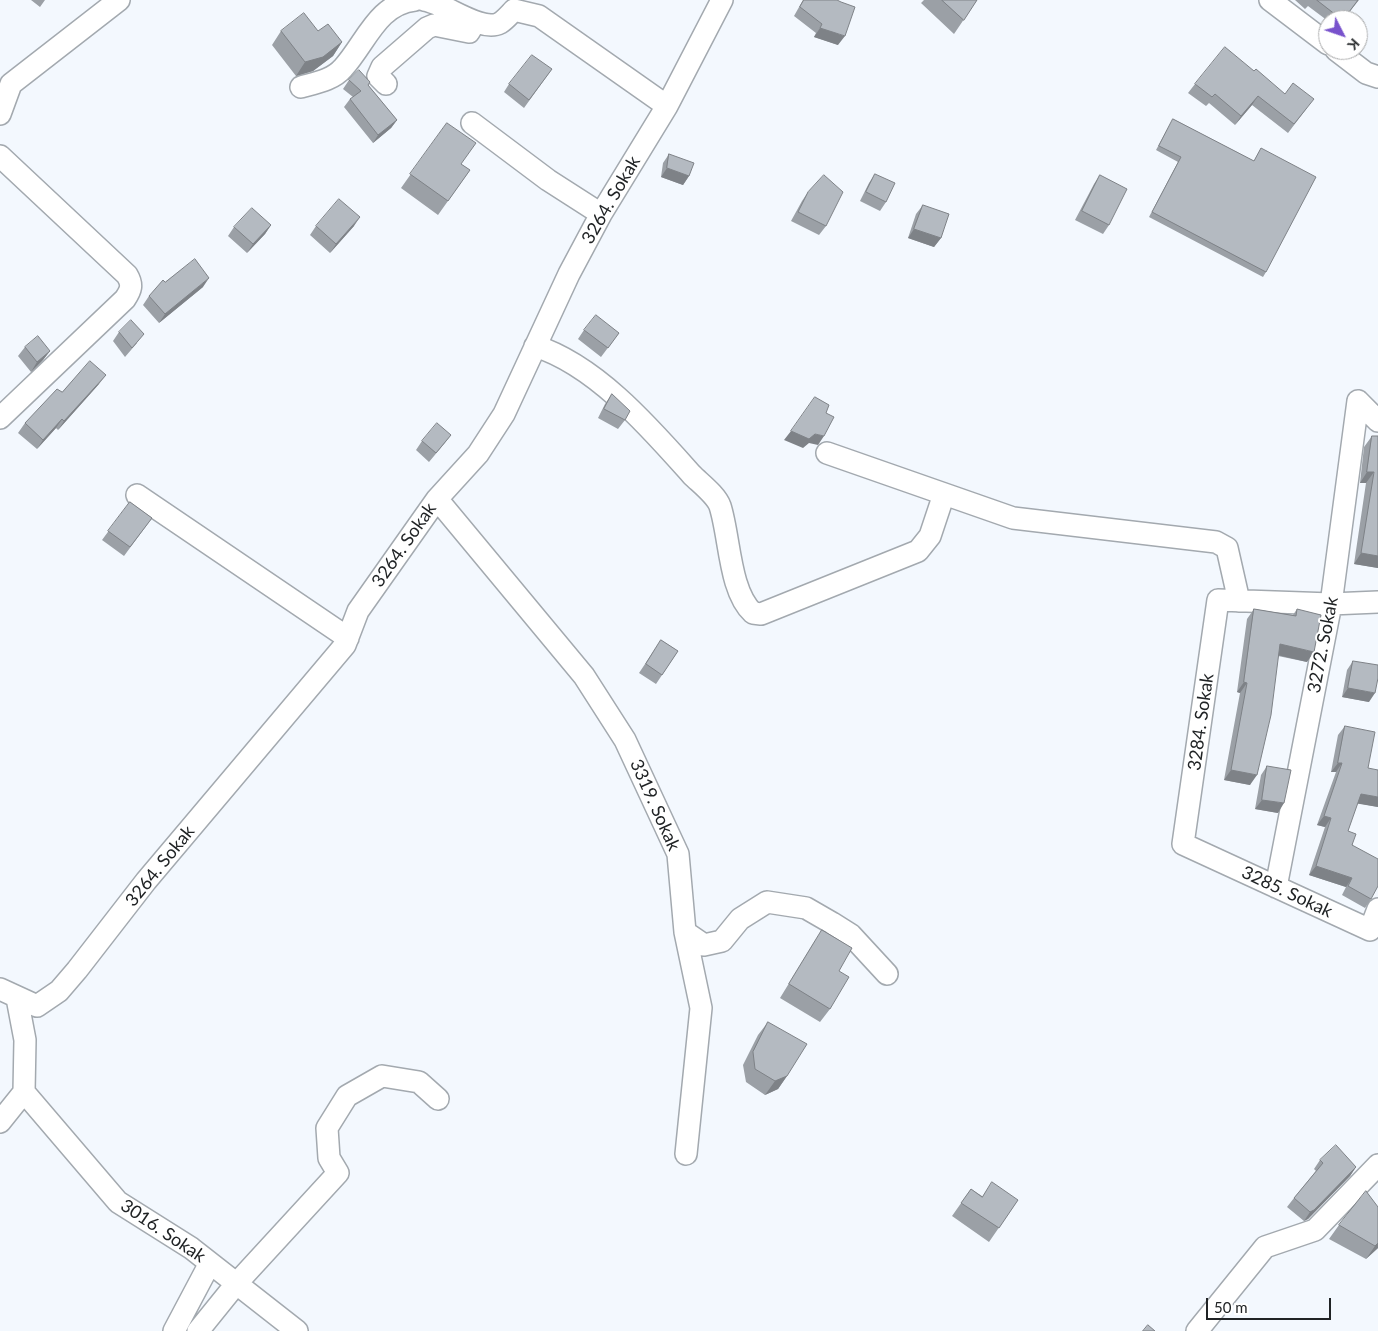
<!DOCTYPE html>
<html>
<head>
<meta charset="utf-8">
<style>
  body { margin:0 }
  #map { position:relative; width:1378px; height:1331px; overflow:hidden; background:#f3f8fe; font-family:Lato,sans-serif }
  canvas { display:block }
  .north { position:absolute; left:1318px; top:10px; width:50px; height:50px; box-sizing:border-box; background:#fff; border:1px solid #a6a7a8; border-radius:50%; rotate:131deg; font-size:14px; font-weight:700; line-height:20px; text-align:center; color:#202325 }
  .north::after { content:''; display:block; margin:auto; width:18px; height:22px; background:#7852cc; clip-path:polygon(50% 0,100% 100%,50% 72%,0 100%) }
  .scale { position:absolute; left:1206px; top:1298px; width:125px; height:22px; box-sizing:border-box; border:2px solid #202325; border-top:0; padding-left:6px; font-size:15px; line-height:18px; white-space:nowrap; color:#202325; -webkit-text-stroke:4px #fff; paint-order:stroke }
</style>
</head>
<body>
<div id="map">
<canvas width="1378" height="1331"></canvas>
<div class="north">K</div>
<div class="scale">50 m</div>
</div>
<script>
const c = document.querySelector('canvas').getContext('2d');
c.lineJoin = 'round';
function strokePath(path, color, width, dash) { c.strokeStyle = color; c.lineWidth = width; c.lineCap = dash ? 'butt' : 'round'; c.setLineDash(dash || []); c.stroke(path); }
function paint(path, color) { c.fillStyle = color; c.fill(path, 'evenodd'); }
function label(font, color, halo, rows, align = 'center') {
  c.font = font + ' Lato,sans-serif'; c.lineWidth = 4; c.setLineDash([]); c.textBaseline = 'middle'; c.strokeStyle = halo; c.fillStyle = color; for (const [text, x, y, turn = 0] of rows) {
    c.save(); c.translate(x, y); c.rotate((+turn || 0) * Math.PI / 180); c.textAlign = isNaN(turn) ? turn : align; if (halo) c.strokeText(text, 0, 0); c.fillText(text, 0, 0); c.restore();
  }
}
const minor = new Path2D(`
  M424,0C445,3 481,33 500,23C505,20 510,14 514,10L539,16L667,106
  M1270,0L1328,44
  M1336,50L1366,73L1378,77
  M11,84L119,0
  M386,84L378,76L382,67L427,28L434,25L469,32L475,22
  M301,87C315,83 333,80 343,68C366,43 377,4 415,0
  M0,114L11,84
  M472,123L548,180L601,214
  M0,156L127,275C133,285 131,290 125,299L0,418
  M535,346C596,365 651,429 692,475C700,483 716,495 720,506C730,537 729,591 753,613L761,614L918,551L930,536L944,494
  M1358,401L1378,421
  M827,453L1013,518L1216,542L1227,548L1239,601
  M137,495L348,638
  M437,499L584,676L625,740L678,854L685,932L704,945L722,941L740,919L767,902L806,908L832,923L851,935L887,974
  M1378,602L1331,604L1218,600L1183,844L1370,930L1378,909
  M1276,887L1331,604L1358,401
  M685,932L701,1008L686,1154
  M0,989L37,1006L59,991L77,970L146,881L345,645L358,611L437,499L478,454L504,414L569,274L601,214L667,106L722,0
  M24,1092L118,1202L191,1248L297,1331
  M0,1122L24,1092L25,1040L17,998
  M174,1331L210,1263
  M198,1331L236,1284L338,1173L329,1158L327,1128L347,1096L382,1076L419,1082L438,1099
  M1197,1331L1265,1247L1315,1230L1378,1165`);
const wall = new Path2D(`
  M31,0H45L40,7Z
  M803,0H837L838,45L814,37L816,33L794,16Z
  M924,0H977L954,34L921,3Z
  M1295,0H1359L1343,20H1328V21L1308,6L1305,9Z
  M281,31H318L342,42L333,56L313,71L296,76L272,45Z
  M552,69L524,108L504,92L509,84Z
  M349,80L368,85L397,120L391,128L373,143L344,107L350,99L353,97L343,89Z
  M1195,84L1285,94L1307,108L1288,133L1252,105L1235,125L1209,103L1206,106L1188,93Z
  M1173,119L1254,161L1261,148L1266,272L1263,277L1149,217L1178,162L1156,150Z
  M447,123L461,164L470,170L438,215L401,188Z
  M669,154L689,176L683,185L661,177L663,163Z
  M875,174L886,202L880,211L860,201L869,183Z
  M1100,175L1109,225L1103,234L1075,220L1094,184Z
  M808,192L826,226L819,235L791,221L802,201Z
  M923,205L941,238L934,247L908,238L916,214Z
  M271,225L265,234L247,253L228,236L234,227Z
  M316,226H354L330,253L310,235Z
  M203,287L159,323L143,305L149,296Z
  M584,330L619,333L601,357L578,339Z
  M119,332L137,343L125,357L113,341Z
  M25,347L50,351L43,360L31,372L18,356Z
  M99,384L58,430L56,428L37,449L18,433L25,423L62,392Z
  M612,394L625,420L618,429L598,418L605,404Z
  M451,435L444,444L429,462L416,450L422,441Z
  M1372,436L1378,568L1354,564L1366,483H1360L1364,447Z
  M130,502L152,518L124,556L102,540Z
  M1254,609L1293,615L1297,609L1307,662L1278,656L1250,785L1224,780L1240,693L1237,692L1247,619Z
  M661,640L678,651L656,684L639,673Z
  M1353,661L1369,702L1342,697L1347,670Z
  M1345,726L1368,768L1378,807L1357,803L1348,831L1371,899L1365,908L1342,895L1346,887L1309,875L1325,827L1317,825L1336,772H1331L1338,735Z
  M1267,766L1278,813L1255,809L1261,775Z
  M822,930L839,971L830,1009L820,1022L780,998L813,944Z
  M768,1022L787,1076L778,1089L765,1095L746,1082L743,1065L758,1035Z
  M1320,1160L1356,1167L1350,1176L1308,1219L1304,1221L1287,1207L1294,1198L1316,1171L1314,1169Z
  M971,1189L982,1196L1018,1200L989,1242L952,1216Z
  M1378,1207V1248L1366,1259L1329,1239L1339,1225Z`);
const shadedWall = new Path2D(`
  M820,28L845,36L838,45L814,37Z
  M342,42L333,56L313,71L296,76L305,62Z
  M1258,96L1252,105L1235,125L1241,116Z
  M397,120L391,128L373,143L378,135Z
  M667,168L689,176L683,185L661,177Z
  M360,217L354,226L330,253L336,244Z
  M271,225L265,234L247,253L253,244Z
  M914,229L941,238L934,247L908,238Z
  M209,278L203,287L159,323L165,314Z
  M50,351L43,360L31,372L37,362Z
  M106,375L99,384L58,430L64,421Z
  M62,419L56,428L37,449L43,440Z
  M791,431L815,434L824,436L818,445L809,443L803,448L784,440Z
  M1367,472H1374L1366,483H1360Z
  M1361,553L1378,556V568L1354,564Z
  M1280,644L1314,652L1307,662L1273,654Z
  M1244,682L1247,683L1240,693L1237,692Z
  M1348,688L1375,693L1369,702L1342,697Z
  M1338,763H1342L1336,772H1331Z
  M1231,770L1257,775L1250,785L1224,780Z
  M1361,794L1378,797V807L1354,803Z
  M1262,800L1284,803L1278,813L1255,809Z
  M1324,816L1331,818L1325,827L1317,825Z
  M1316,866L1352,878L1346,887L1309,875Z
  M787,1076L778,1089L765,1095L775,1081Z
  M1356,1167L1350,1176L1308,1219L1304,1221L1310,1212Z
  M1378,1243V1248L1366,1259L1375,1246Z`);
const building = new Path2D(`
  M804,0H837L841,2L855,7L845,36L820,28L822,24L800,7Z
  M942,0H977L964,20Z
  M1317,0H1358L1343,20Z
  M304,13L318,31L328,24L342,42L323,57L305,62L281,31Z
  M1225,47L1254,71L1256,69L1285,94L1293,83L1314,99L1294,124L1258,96L1241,116L1215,94L1212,97L1195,84Z
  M532,55L552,69L529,100L509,84Z
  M359,70L370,82L368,85L397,120L378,135L350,99L361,91L349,80Z
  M1173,119L1254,161L1261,148L1316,177L1266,272L1152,212L1181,157L1159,146Z
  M447,123L476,143L461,164L470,170L448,201L410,174Z
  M669,154L694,163L689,176L667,168Z
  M875,174L895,183L886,202L866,192Z
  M824,175L843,192L826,226L798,212L808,192Z
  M1100,175L1127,189L1109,225L1082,211Z
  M339,199L360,217L336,244L316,226Z
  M923,205L949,214L941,238L914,229Z
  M252,208L271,225L253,244L234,227Z
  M195,259L209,278L165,314L149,296L163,280L165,282Z
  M596,315L619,333L608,348L584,330Z
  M131,320L144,334L132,348L119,332Z
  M38,336L50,351L37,362L25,347Z
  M90,361L106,375L64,421L62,419L43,440L25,423L57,389L62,392Z
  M612,394L630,411L625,420L604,409Z
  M815,397L829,405L826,413L834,417L824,436L815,434L809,439L791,431Z
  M437,423L451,435L436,453L422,441Z
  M1372,436H1378V556L1361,553L1374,472H1367Z
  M130,502L152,518L130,547L108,531Z
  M1254,609L1296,616L1297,609L1321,615L1314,652L1280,644L1271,715L1257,775L1231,770L1247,683L1244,682Z
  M661,640L678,651L662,675L646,664Z
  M1353,661L1378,665V678L1375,693L1348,688Z
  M1345,726L1375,732L1368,768L1378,770V797L1361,794L1348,831L1356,834L1352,845L1378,859V886L1371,899L1348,886L1352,878L1316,866L1331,818L1324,816L1342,763H1338Z
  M1267,766L1291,770L1284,803L1262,800Z
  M822,930L852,948L839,971L849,977L830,1009L789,984Z
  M768,1022L807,1044L787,1076L775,1081L755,1069L753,1052Z
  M1336,1145L1356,1167L1314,1210L1310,1212L1294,1198L1323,1163L1320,1160Z
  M992,1182L1018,1200L999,1228L961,1203L971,1189L982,1197Z
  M1366,1191L1378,1207V1243L1375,1246L1339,1225Z
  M1148,1325L1155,1331H1143Z`);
const streetNames = [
  ["3264. Sokak",611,200,-60],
  ["3264. Sokak",404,545,-55],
  ["3272. Sokak",1323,645,-79],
  ["3284. Sokak",1201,722,-82],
  ["3319. Sokak",655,805,66],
  ["3264. Sokak",160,866,-51],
  ["3285. Sokak",1287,892,25],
  ["3016. Sokak",163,1231,34]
];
strokePath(minor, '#a3a9af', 24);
strokePath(minor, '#fff', 21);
paint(wall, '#9ba0a6');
paint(shadedWall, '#7e8287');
paint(building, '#b4bac1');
strokePath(building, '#7e8287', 1);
label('18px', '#202325', '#fff', streetNames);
</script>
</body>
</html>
